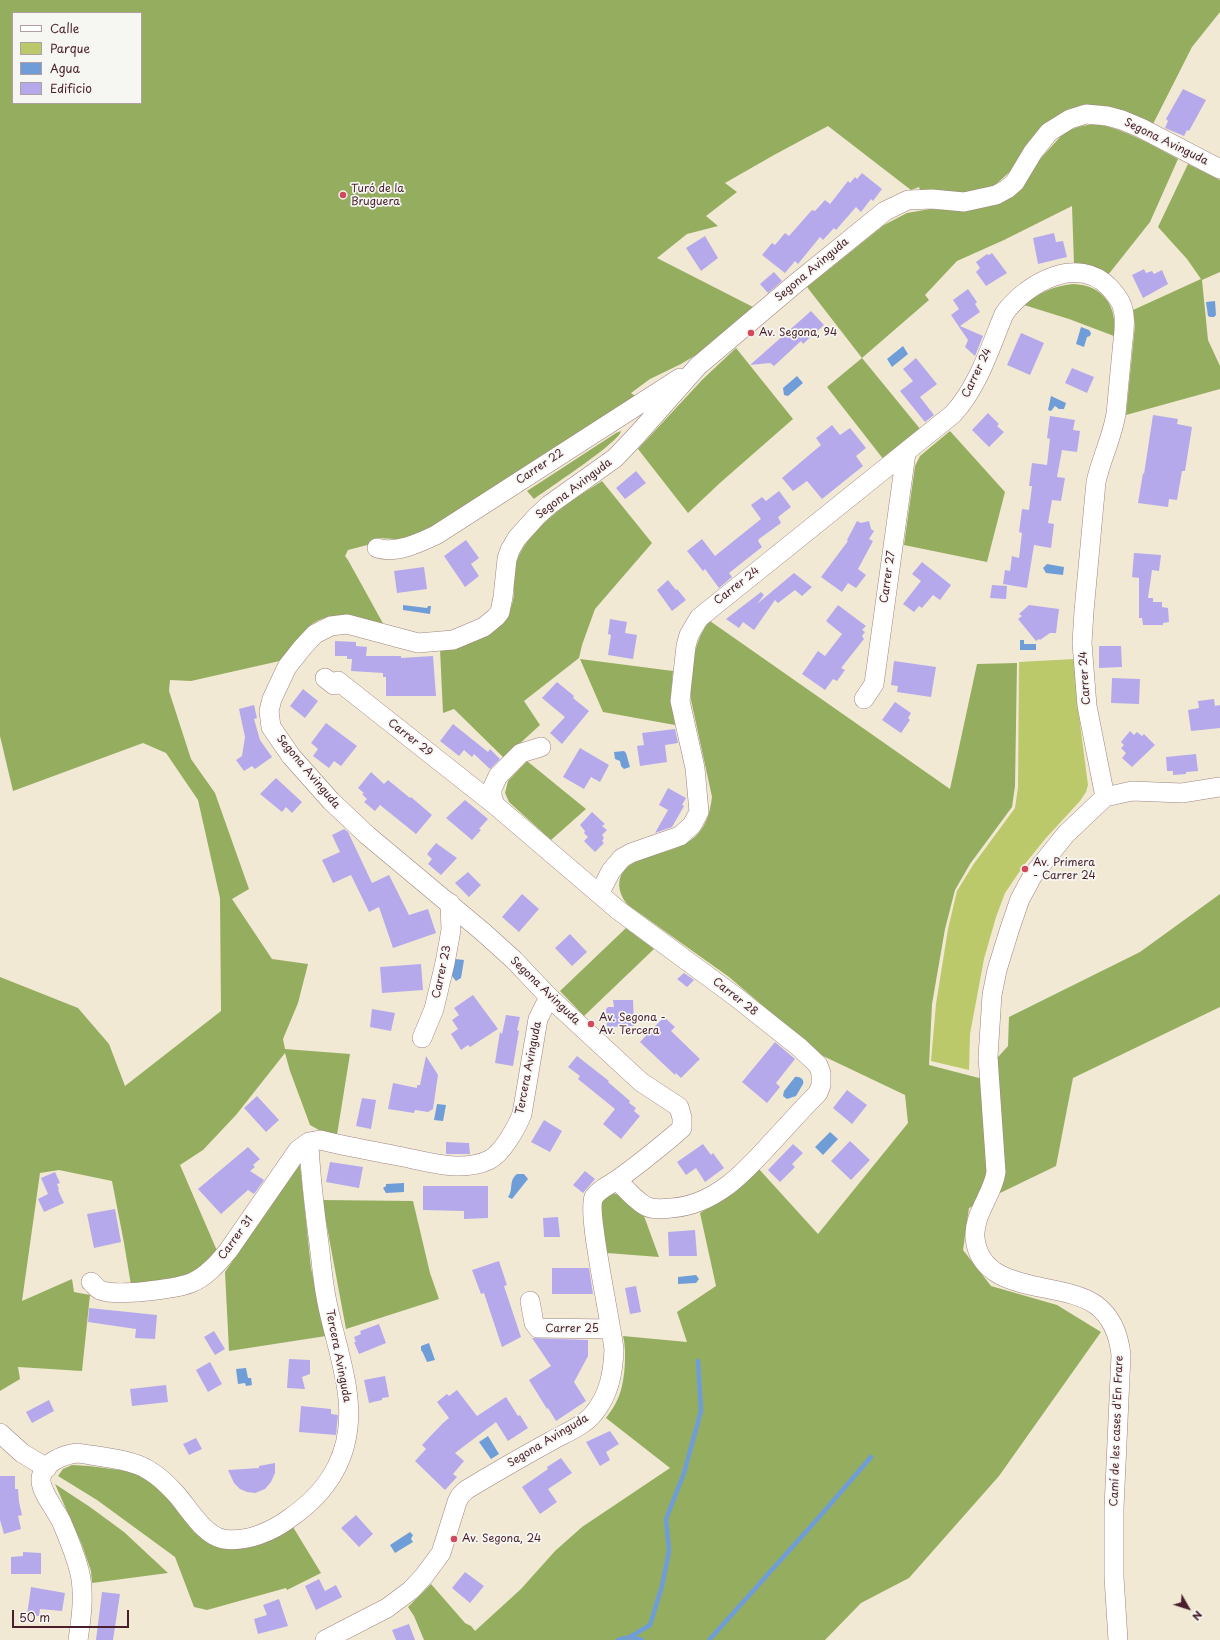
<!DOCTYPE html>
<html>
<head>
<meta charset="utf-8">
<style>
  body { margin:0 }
  #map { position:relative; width:1220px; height:1640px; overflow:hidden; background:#f2e9d5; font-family:"Playpen Sans",sans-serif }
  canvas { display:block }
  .legend { position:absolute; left:12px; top:12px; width:130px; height:92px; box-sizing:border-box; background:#f6f6f2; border:1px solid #b1a0a2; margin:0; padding:5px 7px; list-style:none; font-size:12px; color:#4a1f2b }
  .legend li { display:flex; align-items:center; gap:8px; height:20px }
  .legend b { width:20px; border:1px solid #b1a0a2 }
  .north { position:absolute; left:1168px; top:1588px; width:40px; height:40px; -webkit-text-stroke:3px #f6f6f2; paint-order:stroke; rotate:129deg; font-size:11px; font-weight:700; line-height:16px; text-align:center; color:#4a1f2b }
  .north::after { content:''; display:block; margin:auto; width:14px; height:18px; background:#4a1f2b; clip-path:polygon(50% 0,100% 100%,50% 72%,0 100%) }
  .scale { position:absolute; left:12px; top:1610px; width:117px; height:18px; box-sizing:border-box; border:2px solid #4a1f2b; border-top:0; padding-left:5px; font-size:12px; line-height:14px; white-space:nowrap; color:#4a1f2b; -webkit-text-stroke:3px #f6f6f2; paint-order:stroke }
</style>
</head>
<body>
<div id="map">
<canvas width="1220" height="1640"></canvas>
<ul class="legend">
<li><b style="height:5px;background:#fff"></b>Calle</li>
<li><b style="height:11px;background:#bcc96b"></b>Parque</li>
<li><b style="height:11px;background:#6f9dd7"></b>Agua</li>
<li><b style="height:11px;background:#b5a9ec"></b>Edificio</li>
</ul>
<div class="north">N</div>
<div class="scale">50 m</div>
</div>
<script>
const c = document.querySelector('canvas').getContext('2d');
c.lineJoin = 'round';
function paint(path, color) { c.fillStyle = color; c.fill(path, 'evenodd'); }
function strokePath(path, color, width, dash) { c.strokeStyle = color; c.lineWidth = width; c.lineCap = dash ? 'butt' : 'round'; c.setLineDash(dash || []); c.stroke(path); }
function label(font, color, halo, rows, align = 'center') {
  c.font = font + ' "Playpen Sans",sans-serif'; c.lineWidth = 3.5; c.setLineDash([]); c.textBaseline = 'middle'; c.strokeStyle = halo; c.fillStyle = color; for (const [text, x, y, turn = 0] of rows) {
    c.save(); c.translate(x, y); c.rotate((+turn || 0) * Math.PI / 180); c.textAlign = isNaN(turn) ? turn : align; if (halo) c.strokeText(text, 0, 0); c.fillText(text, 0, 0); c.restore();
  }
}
const green = new Path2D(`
  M1074,659L1079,716L1088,785L1086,792L1080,801L1046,838L1024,865L1005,893L996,917L984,959L970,1034L969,1070L931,1061L936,1004L948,929L957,891L973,865L1015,808L1018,787L1019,662Z`);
const forest = new Path2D(`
  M0,0H1220V12L1192,47L1153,124C1129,113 1111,102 1083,106L994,186L975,193L921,192L919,187L911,190L828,126L774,155L725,183L737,192L706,216L718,226L687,234L657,258L753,307L696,355L681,364L650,379L631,393L635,396L614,413L410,540L379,538L371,544L348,550L345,556L348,560L385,627C361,619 336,608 312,624L284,660L191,681L170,680L169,691L191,759L215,793L249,889L232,899L272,959L308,964L298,1003L283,1039L285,1049L350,1054L337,1135L319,1130L310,1125L290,1071L285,1053L236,1115L203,1150L180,1165L218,1253L205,1266L183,1276L131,1285L124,1243L112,1181L59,1170L40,1173L22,1301L72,1279L74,1292L90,1295L82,1371L18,1367L20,1379L0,1391V977L78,1008L109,1044L125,1086L221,1011L220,898L198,800L166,753L143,743L13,791L0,736ZM13,13H141V103H13Z
  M1098,124C1126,130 1152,145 1178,159L1150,222L1108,275L1094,267L1074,264L1072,206L1004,240L957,261L925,295L929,300L862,358L921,430L884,460L827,387L862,358L807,287L884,225L907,213L930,209L967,211L999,204L1061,136C1072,127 1084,125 1098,124Z
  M1188,164L1220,180V272L1202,280L1208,340L1220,366V389L1126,415L1135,325L1133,310L1201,279L1187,259L1158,227Z
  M1073,284C1103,285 1118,306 1114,336L1069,319L1024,305C1039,293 1053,286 1073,284Z
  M736,348L793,419L721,482L688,513L638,449L702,380Z
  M621,431C620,442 547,489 534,499L527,491L616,433Z
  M950,431L1005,492L987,562L904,545L915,466L920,456Z
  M602,481L652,543L595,609L582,645L579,658L524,701L540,725L504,758L454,709L443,713L440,649L506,617C518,598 512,589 515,569C521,531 572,500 602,481Z
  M710,621L950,789L977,664L1017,663L1015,786L1012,807L970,864L955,890L945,929L932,1004L929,1065L979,1078L1008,1046L1009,1017L1140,952L1220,894V1007L1073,1078L1056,1166L969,1208L963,1250L991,1286L1057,1305L1101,1332L999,1476L909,1578L861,1603L825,1640H424L414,1616L408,1607L431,1584L465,1623L471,1626L475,1631L521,1589L555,1551L582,1527L670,1468L606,1418C611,1411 616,1404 619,1396C625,1382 627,1351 623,1336L687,1342L677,1312L716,1286L700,1213L734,1193L758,1168L818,1234L908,1123L905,1095L821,1055L729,977L628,905C617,893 615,875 630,865C648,853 673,853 691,840C705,830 710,814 712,797L691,700C690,676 693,639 710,621Z
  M580,659L673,671L671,695L675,725L603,712Z
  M527,761L586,809L551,840L509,802L505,793L508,781Z
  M626,928L654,949L584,1016L560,991Z
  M300,1164L311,1268L326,1336L229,1351L225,1272Z
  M612,1193C625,1195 633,1211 644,1216L659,1257L607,1253C605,1241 597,1211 602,1201C604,1197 608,1195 612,1193Z
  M322,1200L413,1201L430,1273L439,1299L346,1329Z
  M72,1465L89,1466L135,1472L152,1483L165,1495L194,1532L210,1543L293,1527L321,1573L287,1590L286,1588L207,1610L194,1607L175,1557L97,1500L58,1476L63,1469Z
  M55,1484L90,1507L124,1532L168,1573L92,1583L91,1571L82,1545Z`);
const water = new Path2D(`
  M1215,301L1216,315L1214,317H1210L1208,316L1206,302Z
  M1081,327L1089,330L1091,333L1090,336L1087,337L1084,347L1076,344Z
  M903,346L908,354L892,367L887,359Z
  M797,376L803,383L788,396L784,395L783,388Z
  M1051,396L1066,403L1064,409H1059L1055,406L1051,411L1048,410Z
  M1047,564L1064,567L1063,575L1046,573L1043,568Z
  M403,605L427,608L428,606H431L430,614L403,610Z
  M1020,640H1024V644H1036V650H1020Z
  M624,751L626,753L630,767L624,769L621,766L620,761L615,759L614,752Z
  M455,959L464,960L461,978L456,981L452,976Z
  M795,1077C799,1076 805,1079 803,1084L796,1096L787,1099L783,1096L784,1091Z
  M437,1104L446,1105L443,1121L434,1120Z
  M830,1132L838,1139L823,1155L815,1147Z
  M517,1174H524L528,1179L512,1199L508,1197C514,1189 508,1181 517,1174Z
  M404,1183V1192L386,1193L383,1188L386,1186V1184Z
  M696,1275L699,1279L696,1283L678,1284V1277Z
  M429,1343L435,1360L427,1362L423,1353L421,1350V1346Z
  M246,1368L248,1378H251L252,1385L246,1386L245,1383L238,1384L236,1369Z
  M488,1436L499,1454L491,1459L479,1442Z
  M410,1532L413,1535L411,1539L413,1542L395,1553L390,1545Z`);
const stream = new Path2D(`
  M630,1637L642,1640
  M710,1639L821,1515L871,1457
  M618,1640L630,1637L650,1625L662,1586L669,1551L666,1519L684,1473L701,1411L698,1361`);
const building = new Path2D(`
  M1183,89L1206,100L1189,131L1187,130L1184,136L1165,128L1168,121L1166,119Z
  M862,173L882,189L873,201L871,199L861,212L856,207L836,230L834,228L823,240L820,237L798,264L795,261L785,273L762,255L772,243L775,245L785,233L789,236L812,210L815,211L825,200L830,204L848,181L850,183L855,177L857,179Z
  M1054,233L1056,242L1063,241L1067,257L1038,264L1033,238Z
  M705,236L718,258L701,271L686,248Z
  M992,253L1007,273L986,286L976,272L980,268L976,262L987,254L989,255Z
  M1144,269L1146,273L1152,271L1154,274L1162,270L1168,284L1143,298L1132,275Z
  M774,272L782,281L768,293L760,284Z
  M968,289L977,302L975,304L980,312L960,326L983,336L975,356L965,347L968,340L951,315L959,309L953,300Z
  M811,311L824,325L803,344L801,341L774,366L770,363L750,365Z
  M1021,333L1044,343L1030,375L1007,365Z
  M916,358L937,384L920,397L934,415L925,422L900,391L913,381L903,369Z
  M1072,368L1094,377L1087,393L1065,383Z
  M988,413L999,424L997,426L1004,432L989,447L972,430Z
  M1153,415L1178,419L1177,424L1192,427L1185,471H1182L1177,500L1169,499L1168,507L1138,503L1143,473L1144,474Z
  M1050,416L1075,420L1073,430L1080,431L1077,452L1062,450L1057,477L1065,478L1061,501L1052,500L1048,523L1054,524L1051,548L1034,545L1027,588L1003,584L1005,570L1010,571L1012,556L1019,558L1022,533L1019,532L1022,509L1029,510L1032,486H1029L1032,463L1047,465L1050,439L1047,438Z
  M832,425L840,435L850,428L866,448L856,456L863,466L822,499L807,481L793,491L782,478L821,445L816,438Z
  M636,471L646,483L625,499L616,488Z
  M779,491L791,507L778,517L781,523L759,539L758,541L762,547L729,573L732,577L719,588L705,569L703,571L687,551L702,539L715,556L761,519L751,505L762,497L766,501Z
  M857,521L861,523L869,521L871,529L874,531L869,539L873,541L858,569L866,575L856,588L848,583L842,592L821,577L848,541L847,540Z
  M466,540L479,558L471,564L479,576L465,587L444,556Z
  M1134,553L1161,555L1159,571L1152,570L1148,598H1153V602H1162V607L1168,608L1169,622L1163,623V625H1143L1142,618H1139V578L1132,577Z
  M922,562L951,585L940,600L933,595L922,608L919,606L914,612L903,604L921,581L912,574Z
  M424,567L427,589L397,593L394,571Z
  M794,573L812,587L802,596L795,590L778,603L775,600L754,630L743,622L739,628L726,619L761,592L764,595L757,604Z
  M668,580L676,590L677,589L686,600L672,611L657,590Z
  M992,585L1007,586L1006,599L990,598Z
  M838,605L866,626L862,630L865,632L862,636L864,639L841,668L845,670L837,681L833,679L825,690L802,674L818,651L825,656L842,634L826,621Z
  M1029,605L1059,609L1056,633H1050L1040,640L1039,639L1036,641L1018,619L1022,616L1019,614Z
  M610,619L627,622L625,633L637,635L633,659L608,655L611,635L608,634Z
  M335,641L356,642V646L367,647L366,656H401V658L433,656L436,696H386V677H383V673L351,671L352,659H347V656H335Z
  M1099,646H1121L1122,667L1099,668Z
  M894,661L936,667L931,697L897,692L898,686L891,685Z
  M1112,678L1140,679L1139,704L1111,703Z
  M557,682L574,696L573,698L589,711L562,744L550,733L565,717L542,698Z
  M303,689L318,701L305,718L290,706Z
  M1214,699L1215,706L1220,705V728L1191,731L1188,710L1199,708L1198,701Z
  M895,702L911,713L908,718L910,720L901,733L882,720Z
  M254,705L257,718L254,719L260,740L272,757L255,769L252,766L244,771L236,760L242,756L245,737L239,709Z
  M326,723L357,746L341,766L334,761L329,768L313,756L318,749L311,743Z
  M453,724L488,752L490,749L500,759L490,769L474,754L472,757L464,750L459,756L440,741Z
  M675,729L678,743L665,745L667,762L640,766L637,746L644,745L642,733Z
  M1130,731L1134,735L1137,732L1142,736L1144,734L1155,745L1132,767L1122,758L1126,753L1121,748L1124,745L1121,742Z
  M580,748L609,765L600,782L591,777L584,789L563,777Z
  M1196,754L1198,771L1186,772V774L1173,775V771H1167L1166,757Z
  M371,772L384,784L388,780L410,798L411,797L432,815L416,834L380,805L375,811L364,802L367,799L362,794L364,793L358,788Z
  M276,778L302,802L292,813L286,807L282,812L260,794Z
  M668,788L686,798L682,805L684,806L672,827L655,833L668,810L659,805Z
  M465,800L488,819L479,829L481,830L472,840L446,818Z
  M592,812L605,824L602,826L607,830L602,835L604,838L602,841L604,843L595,852L584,841L588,837L584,833L585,831L580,825Z
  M344,829L348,832L372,883L389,875L409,915L428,909L436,933L393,948L379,907L369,912L351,875L333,883L322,860L340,852L332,835Z
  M436,843L457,858L441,875L428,864L432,859L427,854Z
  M468,872L481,885L469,897L455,883Z
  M522,894L539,909L519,932L502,917Z
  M570,934L587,952L572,966L555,948Z
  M421,964L423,990L382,993L380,967Z
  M684,973L694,980L687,987L677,979Z
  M473,995L498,1029L470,1047L468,1045L461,1050L451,1034L458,1029L452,1020L459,1015L454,1008Z
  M613,1000H633L634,1026L607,1027L606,1009L608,1007H614Z
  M372,1009L395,1013L391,1031L370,1027Z
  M506,1015L520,1017L517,1030L519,1031L513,1066L495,1063L500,1032L502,1034Z
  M664,1017L675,1027L671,1031L700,1059L681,1078L676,1073L675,1075L640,1042Z
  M775,1042L795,1059L776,1083L780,1087L767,1103L742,1082Z
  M426,1056L438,1075L433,1109L428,1112L415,1110L414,1113L388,1109L393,1083L417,1088V1085H420Z
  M577,1056L609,1081L608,1082L630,1101L629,1103L636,1108L634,1111L640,1116L621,1139L603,1124L615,1109L578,1079L580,1076L568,1067Z
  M847,1090L867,1105L852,1124L833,1108Z
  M257,1096L279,1120L266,1132L244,1108Z
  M362,1098L376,1100L371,1129L356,1126Z
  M544,1120L562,1131L550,1152L531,1142Z
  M850,1141L870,1160L851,1180L831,1161Z
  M446,1142L469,1143L470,1154H446Z
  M703,1144L711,1155L713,1153L724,1168L705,1182L696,1168L686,1175L677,1162Z
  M793,1144L803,1153L792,1164L795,1167L780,1182L768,1170Z
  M248,1147L260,1159L253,1165L255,1167L250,1171L264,1180L254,1194L248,1190L221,1214L198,1189Z
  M330,1162L363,1167L359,1188L326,1182Z
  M585,1171L595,1179L583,1193L573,1185Z
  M55,1172L60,1183L57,1184L59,1189L58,1190L64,1203L44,1212L38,1199L48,1194L41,1178Z
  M423,1186H488V1218L464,1219V1211L423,1210Z
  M115,1209L121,1242L94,1248L87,1214Z
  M558,1217L560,1237H544L543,1218Z
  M695,1230L697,1256H669L668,1232Z
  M499,1261L507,1285L504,1286L521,1337L502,1347L484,1293L481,1294L472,1270Z
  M552,1268H589L593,1294H552Z
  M636,1286L641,1312L630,1314L625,1288Z
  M89,1308L157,1315L155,1339L135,1338L136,1329L88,1322Z
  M379,1324L386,1343L359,1354L354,1342H356L354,1337L361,1334L360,1331Z
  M214,1331L225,1349L215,1355L204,1337Z
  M532,1338L588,1340V1356L574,1382L586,1401L556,1421L548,1408L547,1409L529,1380L551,1366Z
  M289,1359L310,1360V1374L302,1377L305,1389L287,1388Z
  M210,1362L222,1384L208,1392L196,1370Z
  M385,1376L389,1397L382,1398V1400L369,1403L364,1380Z
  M166,1385L168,1402L132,1406L130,1389Z
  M457,1390L477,1416L506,1397L518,1416L520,1415L528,1428L508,1441L496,1422L455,1453L464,1461L453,1474L457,1477L445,1490L415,1461L426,1449L422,1445L443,1423L449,1418L437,1402L447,1394L449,1396Z
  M49,1400L54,1411L32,1423L26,1412Z
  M301,1406L331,1409V1414L338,1415L336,1435L299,1432Z
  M610,1431L619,1444L606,1452L610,1460L600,1466L586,1442Z
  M196,1438L202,1449L189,1455L183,1444Z
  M561,1458L572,1473L548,1489L557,1502L540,1514L522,1487L548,1469L547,1467Z
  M275,1463V1473L271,1482L265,1489L255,1493L247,1492L240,1489L234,1483L228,1470L259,1468V1466Z
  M0,1476H15V1489H18L19,1502L22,1515L18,1516L21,1529L4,1534L0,1520Z
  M356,1515L373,1534L359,1547L341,1528Z
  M23,1552L41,1553V1574H11V1557L23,1556Z
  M465,1572L484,1586L470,1603L452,1588Z
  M319,1579L325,1591L336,1585L342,1597L316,1610L305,1586Z
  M31,1587L65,1593L62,1611L40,1609L39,1616L27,1615Z
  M102,1592L120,1594L113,1640H96Z
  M279,1599L288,1626L258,1634L254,1619L267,1615L263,1605Z
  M409,1624L415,1640H396L392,1630Z`);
const minor = new Path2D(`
  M377,548C396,554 419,543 436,535L680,378
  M325,678L334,685L338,681L495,805
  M864,699L874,684L906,453
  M541,747L521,753L498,776L492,789V796L495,805L618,910L736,997L799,1047L818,1065L821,1073V1085L818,1093C802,1109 787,1126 772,1142C744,1173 715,1205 671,1208C662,1209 651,1210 644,1205C634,1199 625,1188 617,1180
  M599,894L611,871L622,858L631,853L680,836L692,825L699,812L695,768L680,701L686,646L689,635L699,618L953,414C978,387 990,348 1004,314C1026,283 1078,254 1110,288C1114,293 1120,299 1122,306C1127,319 1123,337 1122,351C1120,372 1118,393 1116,414C1112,438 1101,459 1096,482L1084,611L1082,643L1087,706L1105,797
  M422,1038L434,1009L445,963L451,930L450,903
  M91,1282C94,1284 97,1289 100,1290C116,1297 174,1289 191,1283C206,1277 218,1263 228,1251L298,1150L309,1142L320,1140C344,1146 368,1150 393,1155C422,1160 460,1174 489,1160C502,1154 517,1127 522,1114L538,1019L549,997
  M530,1301L534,1323L538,1328L611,1329
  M0,1433L22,1453L47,1468
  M78,1640C81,1620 84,1599 81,1579C78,1560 69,1540 62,1523C57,1511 40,1492 41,1479C42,1463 64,1454 78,1453C100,1457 132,1459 150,1471C160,1477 169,1486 177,1495C189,1509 204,1535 223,1539C246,1543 273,1531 290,1518C332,1489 353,1451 348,1399C345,1365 332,1331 326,1297C322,1277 321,1256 318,1236C314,1205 310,1174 309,1142
  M325,1640L387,1608L411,1590L424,1576L441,1553L457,1502L460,1496L466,1490C494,1473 522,1457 551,1441C565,1433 584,1426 594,1413C609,1395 613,1373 614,1350C612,1326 586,1211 594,1197C599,1189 610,1185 618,1179C637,1166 655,1151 673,1136L682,1128V1118L679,1107L641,1082L549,997L514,960L483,932L367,835L331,801L291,756L271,727L269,711L272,699L287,667L302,648L315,634L331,626L347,624L418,643L453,640L484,627L496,617L500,612L503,597L507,559L510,550L517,538L537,516L549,505L615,458L636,436L698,366L795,284L885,211L908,200L932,199L964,202L996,195L1007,189L1015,182L1033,152L1049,132L1070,119L1086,114L1107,116L1122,120L1141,128L1220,169
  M1118,1640L1114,1577V1508L1121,1355C1119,1336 1112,1317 1096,1305C1062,1280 981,1296 975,1238C973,1214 993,1195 996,1172L988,1057L992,995L997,970L1010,928L1020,899L1033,875L1066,834L1105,797L1132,791L1182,793L1220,787`);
const markers = [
  [343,195,4,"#d1495b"],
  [751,333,4,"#d1495b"],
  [1025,869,4,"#d1495b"],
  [591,1024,4,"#d1495b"],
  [454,1539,4,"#d1495b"]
];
const streetNames = [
  ["Segona Avinguda",1166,142,26],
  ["Segona Avinguda",812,270,-40],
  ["Carrer 24",977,373,-64],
  ["Carrer 22",540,467,-34],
  ["Segona Avinguda",574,489,-37],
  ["Carrer 27",888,577,-82],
  ["Carrer 24",737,586,-38],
  ["Carrer 24",1085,678,-94],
  ["Carrer 29",410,738,38],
  ["Segona Avinguda",308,772,50],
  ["Carrer 23",442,972,-78],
  ["Segona Avinguda",545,991,44],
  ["Carrer 28",735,997,38],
  ["Tercera Avinguda",529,1068,-79],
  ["Carrer 31",236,1238,-54],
  ["Carrer 25",572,1329],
  ["Tercera Avinguda",338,1356,79],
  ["Camí de les cases d'En Frare",1117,1431,-88],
  ["Segona Avinguda",548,1441,-31]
];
const poiNames = [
  ["Turó de la",351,189],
  ["Bruguera",351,202],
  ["Av. Segona, 94",759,333],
  ["Av. Primera",1033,863],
  ["- Carrer 24",1033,876],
  ["Av. Segona -",599,1018],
  ["Av. Tercera",599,1031],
  ["Av. Segona, 24",462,1539]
];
paint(green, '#bcc96b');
paint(forest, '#95ad5f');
paint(water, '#6f9dd7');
strokePath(stream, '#6f9dd7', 4.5);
paint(building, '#b5a9ec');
strokePath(minor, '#9e8480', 20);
strokePath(minor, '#fff', 19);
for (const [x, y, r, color] of markers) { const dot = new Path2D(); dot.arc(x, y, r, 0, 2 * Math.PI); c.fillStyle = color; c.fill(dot); strokePath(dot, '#f6f6f2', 1.5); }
label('11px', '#4a1f2b', '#f6f6f2', streetNames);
label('11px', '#4a1f2b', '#f6f6f2', poiNames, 'left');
</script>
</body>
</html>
